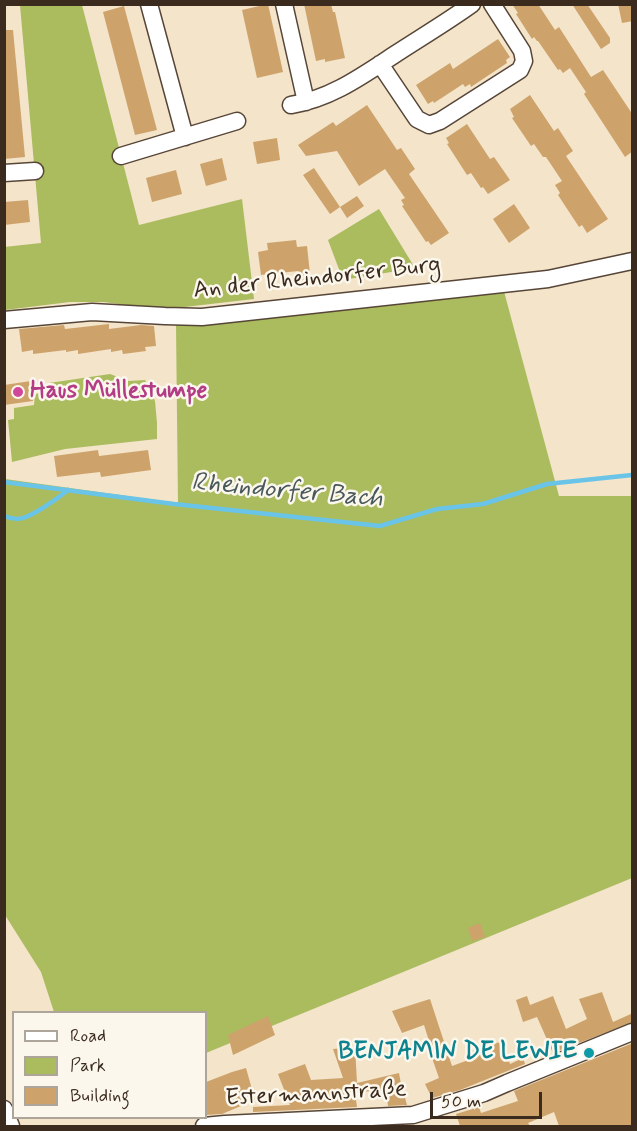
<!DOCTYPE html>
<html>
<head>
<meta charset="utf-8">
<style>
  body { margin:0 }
  #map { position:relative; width:637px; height:1131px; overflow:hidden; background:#f3e4ca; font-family:Mynerve,sans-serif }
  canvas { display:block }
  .frame { position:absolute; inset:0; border:6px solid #3b2a1e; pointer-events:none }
  .legend { position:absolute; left:12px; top:1011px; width:195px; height:108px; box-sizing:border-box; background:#fbf7ec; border:2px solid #aea59a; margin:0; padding:8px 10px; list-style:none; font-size:18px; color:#3b2a1e }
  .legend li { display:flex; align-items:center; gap:12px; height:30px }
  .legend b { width:30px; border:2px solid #aea59a }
  .scale { position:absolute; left:430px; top:1092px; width:112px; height:27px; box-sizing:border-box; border:3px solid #3b2a1e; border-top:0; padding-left:8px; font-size:18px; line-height:21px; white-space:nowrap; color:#3b2a1e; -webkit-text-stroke:4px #fbf7ec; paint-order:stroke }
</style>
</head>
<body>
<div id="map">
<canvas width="637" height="1131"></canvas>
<div class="frame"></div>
<ul class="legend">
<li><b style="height:8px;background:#fff"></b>Road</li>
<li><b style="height:16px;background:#abbc5f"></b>Park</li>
<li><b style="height:16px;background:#cda36b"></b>Building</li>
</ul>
<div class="scale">50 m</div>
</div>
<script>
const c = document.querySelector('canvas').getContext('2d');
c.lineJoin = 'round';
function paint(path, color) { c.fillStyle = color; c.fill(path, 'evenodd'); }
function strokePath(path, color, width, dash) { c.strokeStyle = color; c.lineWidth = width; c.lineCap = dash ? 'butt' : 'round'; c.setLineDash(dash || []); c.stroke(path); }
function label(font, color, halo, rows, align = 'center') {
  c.font = font + ' Mynerve,sans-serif'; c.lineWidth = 5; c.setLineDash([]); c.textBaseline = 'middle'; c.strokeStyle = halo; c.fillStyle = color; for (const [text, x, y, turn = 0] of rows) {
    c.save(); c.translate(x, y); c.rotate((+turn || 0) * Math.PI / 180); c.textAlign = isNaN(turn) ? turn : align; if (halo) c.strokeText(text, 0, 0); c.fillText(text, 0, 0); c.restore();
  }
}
const green = new Path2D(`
  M20,5H82L139,225L242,199L254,299L176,308H145L104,302H70L5,310L4,247L41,243Z
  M379,209L415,268L343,280L328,240Z
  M502,284L559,496H632V878L206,1053V1012H54L41,972L5,915V479L178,503L176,325Z
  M110,374L129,381L145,380L155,401L157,423V439L65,449L12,462L8,420L14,419V408L34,405L35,394L47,392L49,383Z`);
const stream = new Path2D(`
  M4,482L174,504L380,526L437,509L483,504L547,484L632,475
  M4,516C9,518 13,519 18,519C31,518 58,498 68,490`);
const building = new Path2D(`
  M268,4L283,72L257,78L242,10Z
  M304,4H331L333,12H335L345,58L325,62V59L316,61Z
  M512,4H538L555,30L559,27L591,77L603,70L633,115V151L625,157L584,94L586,92L570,68L563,73L560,69L558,70L538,41H537L534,37L532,39L516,14L518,13Z
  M572,4H587L610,38V43L601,49Z
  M618,4H631L633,21L622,23Z
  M124,6L157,130L135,135L103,12Z
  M4,30H13L25,157L4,159Z
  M498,39L510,57L506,60L507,63L471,87L470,84L465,87L463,84L434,103L433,101L428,104L416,85L450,63L453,69Z
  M530,95L554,131L558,128L573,151L566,156L608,219L587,233L582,225L579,227L558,195L560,193L555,185L562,181L546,157H543L534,144L531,146L512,118L514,117L510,109Z
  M367,105L397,150L401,148L415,169L409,174L449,233L431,245L428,241L426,242L402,206L404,205L401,200L405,198L385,169L359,186L337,151L306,156L298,145L333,122L336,126Z
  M467,124L490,159L494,157L510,180L488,194L483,187L481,188L471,173L467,175L447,144L449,143L446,138Z
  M277,138L280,160L257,164L253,142Z
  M222,158L227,180L206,186L200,164Z
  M314,168L340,207L330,214L303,175Z
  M176,170L182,194L152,202L146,178Z
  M357,196L364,206L347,218L340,207Z
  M28,200L30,222L4,225V202Z
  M514,204L530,228L509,243L493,219Z
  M296,240L297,247L307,246L311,283L300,284L298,271L261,275L258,252L268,250L267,243Z
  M109,324V329L141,325L154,326L156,346L145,347L146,351L123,354L122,350L111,352V349L78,354V350L66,352V350L33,354V350L22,352L19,329L64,325L65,329Z
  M31,381L33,401L4,405V385Z
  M98,450L99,456L148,450L151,470L101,477L100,472L57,477L54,456Z
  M480,923L485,937L472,941L468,928Z
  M602,992L613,1022L633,1013V1022L553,1053L537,1017L523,1022L516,1000L527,996L530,1005L553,996L566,1029L587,1019L579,999Z
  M430,999L452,1066L474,1058L472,1051L503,1041L510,1064L523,1058L525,1064L460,1090L432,1098L425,1084L439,1078L432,1058L434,1057L424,1025L402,1033L392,1011Z
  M268,1016L275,1035L233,1055L228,1035Z
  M633,1043V1126H559L554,1112L528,1123L530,1126H460L456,1114L479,1107L481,1113L518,1101L514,1091Z
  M355,1047L357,1083L399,1073L403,1095L404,1094L407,1105L388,1106L386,1090L379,1092L378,1090L355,1093L357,1107L253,1112V1107L290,1105L278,1074L305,1064L311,1080L343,1078L333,1049Z
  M246,1068L255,1100L222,1114L206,1115V1082L232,1072Z`);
const street = new Path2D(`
  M149,4L185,137
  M284,4L306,102
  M380,64L417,119L429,125L440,121L520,70L524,61L522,51L492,4
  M291,105C330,99 362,76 394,55C420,38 447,22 472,4
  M121,156L237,121
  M4,173L35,171
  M4,320L92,312L165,316L202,317L548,279L632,261
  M4,1109L11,1126
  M204,1126L225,1124L413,1115L484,1093L507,1083L632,1032`);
const markers = [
  [18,392,6,"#d1479c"],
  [589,1053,6,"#0f9aa8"]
];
const streetNames = [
  ["An der Rheindorfer Burg",317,279,-6],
  ["Estermannstraße",316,1095,-3]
];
const hotelNames = [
  ["Haus Müllestumpe",30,392]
];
const cultureNames = [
  ["BENJAMIN DE LEWIE",577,1053]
];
const waterNames = [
  ["Rheindorfer Bach",287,492,5]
];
paint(green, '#abbc5f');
strokePath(stream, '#6ac4e8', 4.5);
paint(building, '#cda36b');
strokePath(street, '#574638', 19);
strokePath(street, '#fff', 16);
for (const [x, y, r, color] of markers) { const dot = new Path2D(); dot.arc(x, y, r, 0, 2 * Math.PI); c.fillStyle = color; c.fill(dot); strokePath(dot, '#fbf7ec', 2); }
label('24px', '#3b2a1e', '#fbf7ec', streetNames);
label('bold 24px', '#b23c85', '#fbf7ec', hotelNames, 'left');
label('bold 24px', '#0d838f', '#fbf7ec', cultureNames, 'right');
label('italic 26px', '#49585b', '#fbf7ec', waterNames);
</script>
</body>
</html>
